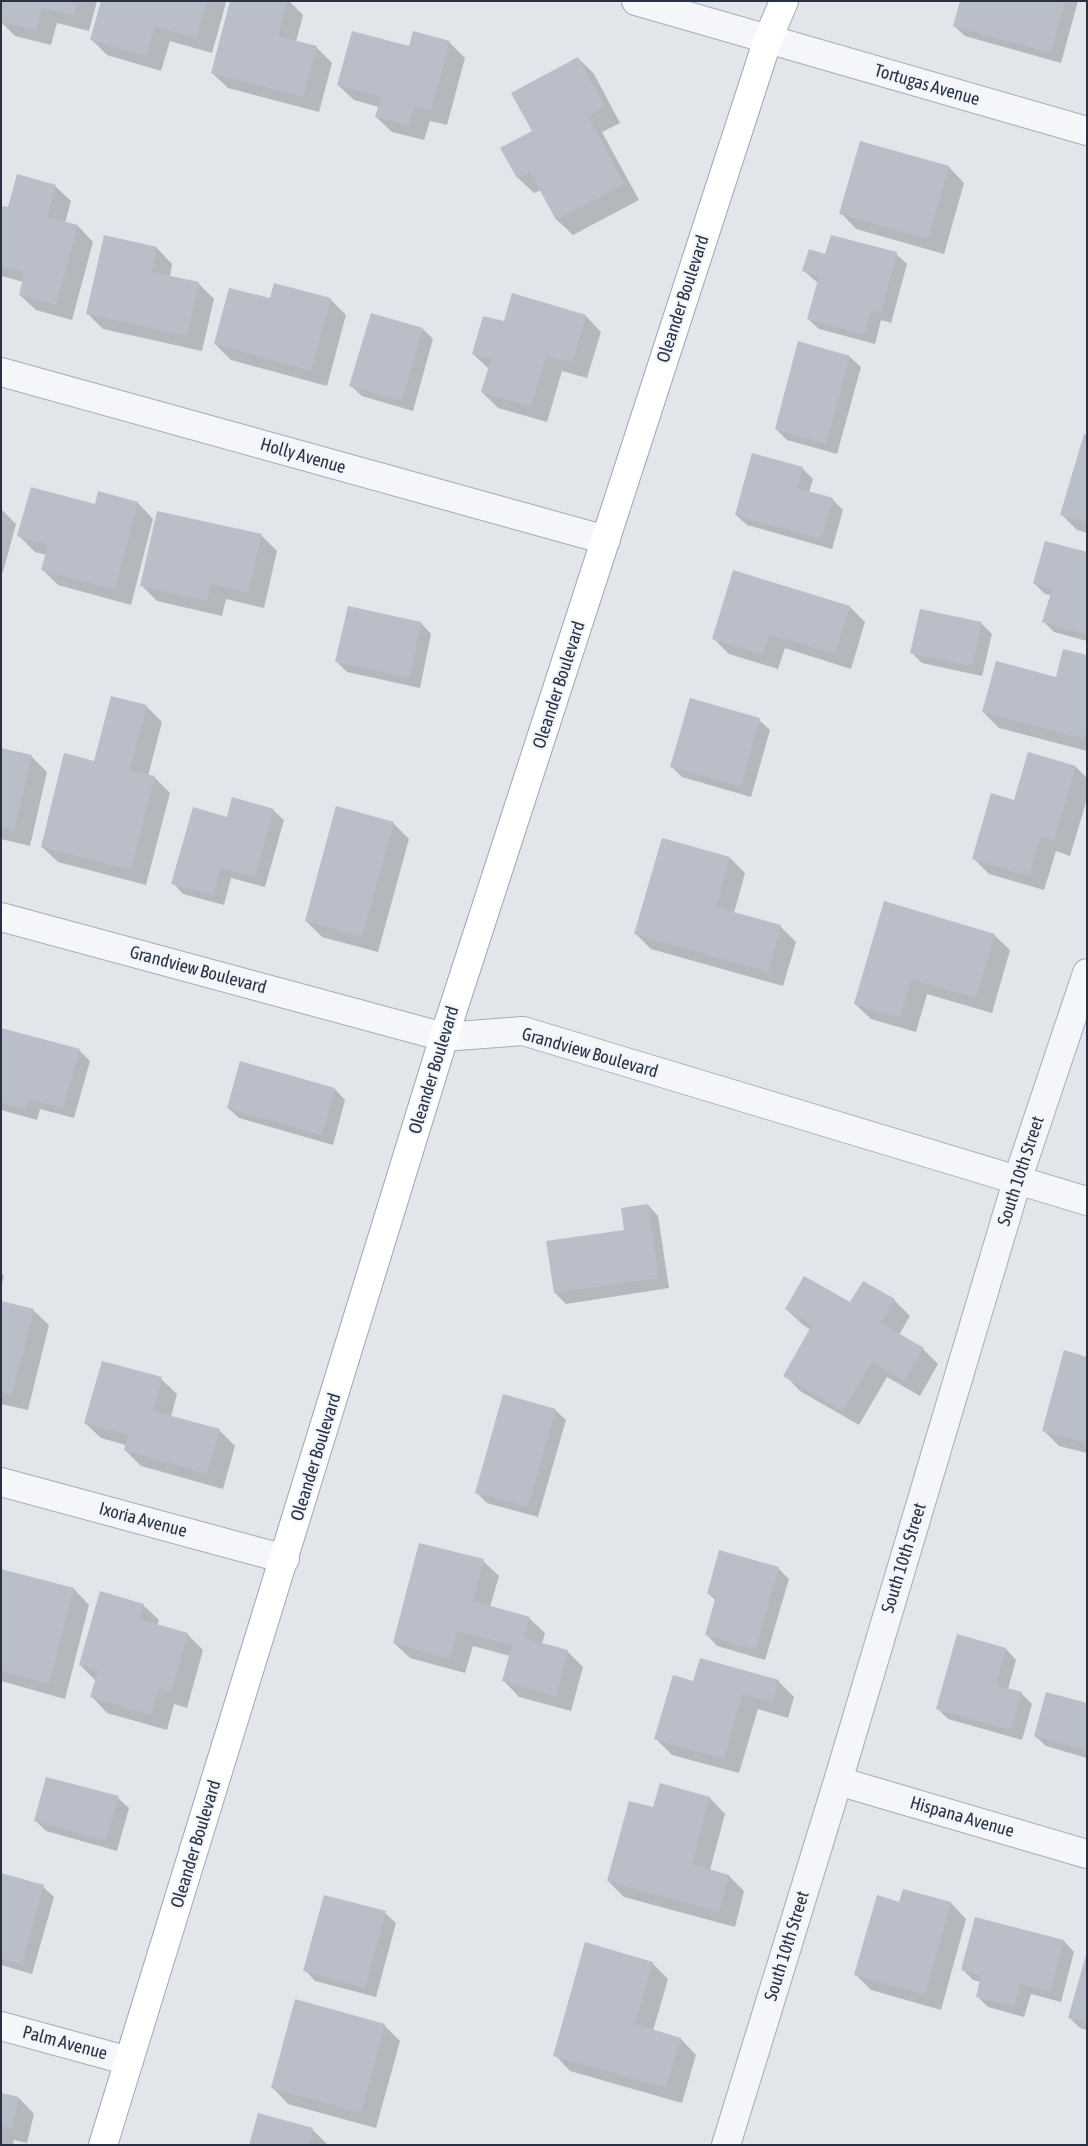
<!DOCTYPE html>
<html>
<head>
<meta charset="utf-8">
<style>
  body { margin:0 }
  #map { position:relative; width:1088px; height:2146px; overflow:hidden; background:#e2e5ea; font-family:"Asap Condensed",sans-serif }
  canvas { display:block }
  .frame { position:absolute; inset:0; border:2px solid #293243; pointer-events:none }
</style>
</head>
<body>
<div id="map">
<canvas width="1088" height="2146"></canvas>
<div class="frame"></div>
</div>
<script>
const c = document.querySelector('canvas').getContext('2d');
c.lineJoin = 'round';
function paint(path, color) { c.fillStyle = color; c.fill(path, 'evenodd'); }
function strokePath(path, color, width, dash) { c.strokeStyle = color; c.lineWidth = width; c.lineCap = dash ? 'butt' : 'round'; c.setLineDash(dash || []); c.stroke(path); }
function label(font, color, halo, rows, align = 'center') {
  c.font = font + ' "Asap Condensed",sans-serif'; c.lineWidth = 4.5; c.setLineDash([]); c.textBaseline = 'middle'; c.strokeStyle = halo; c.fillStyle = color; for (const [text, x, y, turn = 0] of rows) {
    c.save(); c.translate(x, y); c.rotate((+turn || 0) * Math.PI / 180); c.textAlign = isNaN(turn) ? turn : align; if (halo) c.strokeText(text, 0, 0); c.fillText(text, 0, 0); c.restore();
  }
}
const shadow = new Path2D(`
  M1,1H97L89,31L57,23L51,45L15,36L1,22Z
  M102,1H224L226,3L212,53L170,41L161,71L107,55L91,39Z
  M231,1H289L303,15L296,42L316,47L332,63L319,112L228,88L212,73Z
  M961,1H1078L1061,63L965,36L954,26Z
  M449,42L465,58L447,125L430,121L424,140L392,132L376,117L379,107L354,100L338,85L410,47Z
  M578,58L594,74L620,123L602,132L639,200L573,235L557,220L541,190L534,193L518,178L502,148L533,132Z
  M861,142L949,167L964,183L944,254L856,229L841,213Z
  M55,186L71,201L65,223L78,226L93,242L72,320L36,310L20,295L24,282L1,276V207L8,209Z
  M105,237L157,248L172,264L170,277L198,283L214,299L202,351L103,329L88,314Z
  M896,254L907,264L891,323L881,320L875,344L819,329L808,319L818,283L804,271L826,255Z
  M330,299L346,315L327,386L231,360L215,344L270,300Z
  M586,316L601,332L587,378L562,371L547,422L498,408L482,392L489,369L473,354L504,323Z
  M423,329L433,339L413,411L362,396L351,386Z
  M799,343L850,357L861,367L837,454L787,440L776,429Z
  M1087,437V533L1077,530L1062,515Z
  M802,468L813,479L809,493L832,499L843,510L832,549L747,525L736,515Z
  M138,503L153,519L131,605L58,585L43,570L47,555L35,552L19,536L95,506Z
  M1,509L16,524L3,572H1Z
  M261,535L277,551L264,608L226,599L222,616L157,601L141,585Z
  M1087,554V641L1054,632L1044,622L1051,595L1045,594L1034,583Z
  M850,607L865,622L851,669L785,648L778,669L729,654L713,638Z
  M421,623L431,634L420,688L347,672L337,662Z
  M981,623L992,634L982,676L922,663L911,652Z
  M1087,657V751L999,728L983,712L1057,678Z
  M146,706L162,722L148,776L154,777L170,793L146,885L58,862L42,847L95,763Z
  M759,720L770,730L751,797L682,777L671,766Z
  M1,750L31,756L47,772L30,846L1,839Z
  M1028,754L1076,767L1087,778V799L1070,856L1056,851L1044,890L989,874L973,858L1014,801Z
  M273,810L284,820L265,887L231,878L224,905L183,894L173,883L227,818Z
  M393,823L409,839L378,952L322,937L306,921Z
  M730,858L745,873L734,913L780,926L796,942L783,986L651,949L636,934Z
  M994,935L1010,950L992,1013L927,994L916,1032L871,1019L855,1004Z
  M1,1029L79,1050L90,1061L74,1118L40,1109L37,1120L1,1110Z
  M241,1063L335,1089L345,1100L333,1145L239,1118L228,1108Z
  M648,1205L658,1216L669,1288L566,1304L555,1293L548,1242L626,1231Z
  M1,1273L4,1276L1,1288Z
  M894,1300L910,1316L899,1335L923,1349L938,1364L920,1396L887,1377L859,1425L800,1391L785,1375L811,1330L802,1324L786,1309Z
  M1,1302L33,1310L49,1325L28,1410L1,1404Z
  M1087,1358V1453L1059,1446L1043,1430Z
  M161,1379L177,1394L171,1417L219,1430L235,1446L223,1489L141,1466L125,1450L126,1445L101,1438L85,1423Z
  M555,1410L566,1420L538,1517L487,1503L476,1492Z
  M483,1561L499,1576L490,1607L529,1618L545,1633L542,1644L567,1651L583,1667L571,1711L519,1697L504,1681L510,1656L473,1646L465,1673L410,1658L394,1643Z
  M778,1568L789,1579L765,1660L717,1646L707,1635L716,1601L708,1593Z
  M1,1570L74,1589L89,1605L65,1699L1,1681Z
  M143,1605L159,1620L157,1626L187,1634L203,1650L187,1708L174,1704L167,1730L107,1713L92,1697L96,1681L80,1665Z
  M1006,1649L1016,1660L1008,1689L1021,1693L1032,1704L1022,1740L948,1719L938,1709Z
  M778,1681L794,1697L788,1718L758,1709L739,1773L672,1755L656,1739L694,1682Z
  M1087,1705V1758L1046,1746L1035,1736Z
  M118,1798L129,1808L117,1851L46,1831L36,1821Z
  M710,1798L725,1814L710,1870L729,1876L744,1891L735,1927L624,1897L608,1881L654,1809Z
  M1,1875L43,1887L54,1897L32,1974L1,1965Z
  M904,1890L951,1903L966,1919L941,2010L871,1990L855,1974L900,1903Z
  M385,1913L396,1923L376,1997L315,1981L305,1970Z
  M976,1918L1064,1941L1074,1952L1061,2002L1031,1994L1024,2017L988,2007L977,1996L981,1982L973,1980L962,1969Z
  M1087,1957V2030L1080,2028L1069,2017Z
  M652,1963L668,1979L653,2031L681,2039L696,2055L682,2103L570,2071L555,2055Z
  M384,2025L400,2041L376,2128L288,2104L273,2088Z
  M1,2094L19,2098L34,2114L27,2143L14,2140L13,2145H1Z
  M312,2129L328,2145H250Z`);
const building = new Path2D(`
  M1,1H78L74,16L42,8L36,31L1,21Z
  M101,1H207L196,38L155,26L146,56L90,40Z
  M230,1H287L278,36L317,46L303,97L211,73Z
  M960,1H1065L1051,53L953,26Z
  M352,31L409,46L413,31L450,41L431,111L414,106L409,126L375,117L381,97L337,85Z
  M578,57L605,107L588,116L624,184L556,220L530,172L517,178L500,148L532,131L511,93Z
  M860,141L949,166L928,239L839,214Z
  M17,174L56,185L47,217L78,225L56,305L19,295L25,272L1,266V206L8,207Z
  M104,235L157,247L152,272L199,282L187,336L86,314Z
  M831,235L897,252L881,313L871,310L864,335L807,319L819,276L802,271L809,249L825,254Z
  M274,283L331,298L311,371L214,344L229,288L270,298Z
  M512,293L586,315L572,363L546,356L531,407L481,392L491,359L472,354L483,316L504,321Z
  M371,313L423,328L402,401L349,386Z
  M798,341L850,356L826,444L775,429Z
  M1084,434L1087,435V522L1060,515Z
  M752,453L803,467L797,488L833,498L821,539L735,515Z
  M31,487L95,504L98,491L138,502L115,590L41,570L48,545L17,536Z
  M157,511L262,534L248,593L211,584L207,601L140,586Z
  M1045,541L1087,552V635L1042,622L1052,589L1033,583Z
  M733,570L850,606L835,654L769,634L763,655L712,639Z
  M348,606L421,622L410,678L335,662Z
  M920,609L982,622L972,666L910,653Z
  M1063,649L1087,655V728L1084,739L982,712L996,661L1056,677Z
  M111,696L147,705L130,770L155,776L131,870L41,847L64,753L94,761Z
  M690,698L760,718L741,787L670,767Z
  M1,748L32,755L14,831L1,828Z
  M1028,752L1076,766L1054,841L1040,837L1029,876L972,859L991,793L1014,800Z
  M232,797L274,809L255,877L221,868L213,895L171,884L193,807L227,817Z
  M336,806L394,822L362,937L305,921Z
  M662,838L730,857L716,907L781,925L768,972L634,934Z
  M884,901L995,934L976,998L911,979L900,1018L854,1004Z
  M1,1028L80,1049L63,1108L29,1099L26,1110L1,1103Z
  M240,1061L335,1088L322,1135L227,1108Z
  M648,1204L659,1278L554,1293L546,1241L624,1230L621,1208Z
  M804,1276L850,1302L863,1281L895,1299L881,1323L924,1348L904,1381L872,1362L843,1411L783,1376L812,1325L785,1309Z
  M1,1301L34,1309L12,1395L1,1393Z
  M1064,1350L1087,1357V1443L1042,1431Z
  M102,1361L162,1377L153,1411L220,1429L207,1474L124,1450L128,1435L84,1423Z
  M503,1394L556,1409L528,1507L475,1493Z
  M419,1543L484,1559L473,1601L530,1617L524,1638L568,1650L556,1696L502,1681L512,1645L457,1631L450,1659L393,1643Z
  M719,1550L779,1567L755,1650L705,1635L716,1596L707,1594Z
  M1,1569L74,1588L49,1684L1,1671Z
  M100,1591L144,1604L139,1619L188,1633L171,1693L159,1689L151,1715L90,1697L98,1671L79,1665Z
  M957,1634L1006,1648L996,1685L1022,1692L1011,1730L936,1709Z
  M700,1658L779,1680L772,1703L742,1694L724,1759L654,1739L673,1675L693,1681Z
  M1046,1692L1087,1703V1751L1034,1736Z
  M46,1777L119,1796L106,1841L34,1821Z
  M660,1783L710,1797L692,1864L729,1875L719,1912L607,1881L629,1801L653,1807Z
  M1,1873L44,1885L22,1964L1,1959Z
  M903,1889L951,1902L925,1995L854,1975L877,1895L899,1902Z
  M324,1895L386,1911L365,1988L303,1971Z
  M975,1917L1064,1940L1050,1992L1020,1984L1014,2007L976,1997L981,1975L961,1970Z
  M585,1942L653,1962L635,2024L681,2038L666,2088L553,2056Z
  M1086,1955H1087V2023L1068,2018Z
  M295,1999L385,2024L361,2113L271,2088Z
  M1,2093L19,2097L12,2128L1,2125Z
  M258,2113L313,2128L309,2145H249Z`);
const minor = new Path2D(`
  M636,1L1087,131
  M1,372L606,540
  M1,917L444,1037L523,1031L1087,1201
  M1,1482L285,1559
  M838,1781L1087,1854
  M1,2026L129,2061
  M726,2145L838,1781L1017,1181L1087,973`);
const major = new Path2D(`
  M103,2145L444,1037L768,39L784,1`);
const streetNames = [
  ["Tortugas Avenue",927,85,16],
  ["Oleander Boulevard",683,299,-72],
  ["Holly Avenue",303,456,16],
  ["Oleander Boulevard",559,685,-72],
  ["Grandview Boulevard",198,970,15],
  ["Grandview Boulevard",590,1053,16],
  ["Oleander Boulevard",434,1070,-73],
  ["South 10th Street",1021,1171,-72],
  ["Oleander Boulevard",316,1457,-73],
  ["Ixoria Avenue",143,1520,15],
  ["South 10th Street",904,1558,-73],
  ["Hispana Avenue",962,1817,16],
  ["Oleander Boulevard",196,1844,-73],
  ["South 10th Street",787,1946,-73],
  ["Palm Avenue",65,2043,15]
];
paint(shadow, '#0003');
paint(building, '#b9bec8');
strokePath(minor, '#a7acb5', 30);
strokePath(major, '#a1a9b7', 30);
strokePath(minor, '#f5f6f9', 28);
strokePath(major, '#fff', 28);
label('18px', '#293243', '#f1f4f8', streetNames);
</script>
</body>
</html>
